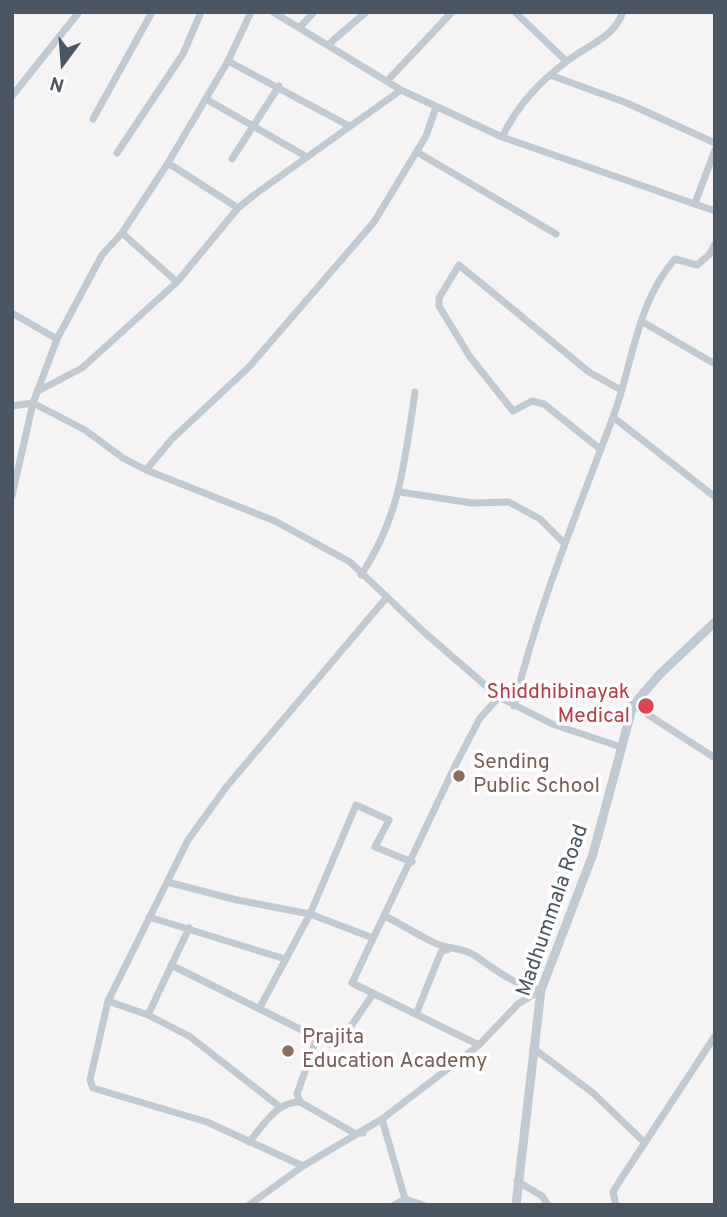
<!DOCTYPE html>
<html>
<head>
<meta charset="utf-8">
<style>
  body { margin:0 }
  #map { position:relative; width:727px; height:1217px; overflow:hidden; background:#f5f3f3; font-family:Overpass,sans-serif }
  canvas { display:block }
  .frame { position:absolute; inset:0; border:14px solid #4a5661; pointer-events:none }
  .north { position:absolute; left:28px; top:28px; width:70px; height:70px; -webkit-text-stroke:5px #fff; paint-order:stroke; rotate:196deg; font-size:19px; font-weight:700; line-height:28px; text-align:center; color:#4a5661 }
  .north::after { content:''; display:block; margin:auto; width:24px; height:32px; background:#4a5661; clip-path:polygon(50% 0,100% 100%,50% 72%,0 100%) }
</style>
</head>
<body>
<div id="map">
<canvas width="727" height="1217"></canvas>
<div class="frame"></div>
<div class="north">N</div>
</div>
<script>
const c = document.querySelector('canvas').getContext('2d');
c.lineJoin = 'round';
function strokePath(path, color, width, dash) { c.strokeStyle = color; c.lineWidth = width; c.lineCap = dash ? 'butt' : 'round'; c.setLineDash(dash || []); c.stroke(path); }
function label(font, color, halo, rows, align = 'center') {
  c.font = font + ' Overpass,sans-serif'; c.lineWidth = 7; c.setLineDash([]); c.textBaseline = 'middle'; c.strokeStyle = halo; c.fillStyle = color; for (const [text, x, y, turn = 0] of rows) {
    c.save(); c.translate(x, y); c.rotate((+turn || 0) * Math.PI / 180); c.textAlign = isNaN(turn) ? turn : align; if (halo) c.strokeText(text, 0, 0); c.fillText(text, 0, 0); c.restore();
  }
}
const minor = new Path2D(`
  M273,12L401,90L502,137L715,211
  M515,12L566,61
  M300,27L314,12
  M329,44L366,12
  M228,61L349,126
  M550,75L627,103L715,143
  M388,80L452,12
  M12,96L79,12
  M206,99L307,157
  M93,119L152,12
  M502,137C518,105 538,83 566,62C587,45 613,39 623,12
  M417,152L556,234
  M117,153L183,54L201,12
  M232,159L279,86
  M168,163L238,208
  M695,203L715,150
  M122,233L177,282
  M12,313L57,339
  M641,321L715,364
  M38,391L82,368L177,282L238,208L254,195L401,90
  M12,406L33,403L85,430L123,458L146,470L275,521L350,562L425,633L499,697L552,724L621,747
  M613,417L715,497
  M600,449L544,404L532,401L513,411L470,357L439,306V298L459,265L589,372L621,390
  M146,470L172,439L249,367L374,222L426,136L436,107
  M400,492L472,503L509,502L540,519L564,543
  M12,496L33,403L57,339L102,255L122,233L168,163L228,61L251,12
  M361,575C400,517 405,460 415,392
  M633,705L715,758
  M514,706C538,606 577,513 613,417C633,364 636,303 675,259L697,265L709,255L715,244
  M167,882L237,900L310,914L373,938
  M149,917L285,959
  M189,928L148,1015L189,1036L280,1107
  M171,965L332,1045L340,1042L373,994
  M110,999L108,1001L148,1015
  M259,1009L310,914L356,805L389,820L375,847L412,862
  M417,1012L441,952L452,948
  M479,1045L352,983L455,766L480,718L499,697
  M533,1048L593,1093L644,1142
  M300,1102L354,1133H363
  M382,1119L405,1199
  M249,1142C263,1126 277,1101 300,1102L297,1094L317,1037
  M303,1166L207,1122L93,1088L90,1080L108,1001L188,840L227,786L387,597
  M517,1181L542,1196L548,1205
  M249,1205L303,1166L382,1119L479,1045L518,1004L541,990C513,985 496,970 474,955C461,947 445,949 433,942C416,934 401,924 385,916
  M394,1205L405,1199L423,1205
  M616,1205L613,1192L621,1179L715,1036`);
const tertiary = new Path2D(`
  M516,1205L541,990L593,854L633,705L660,674L715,622`);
const markers = [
  [646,706,9,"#e0444e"],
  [459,776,7,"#8d6e63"],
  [288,1051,7,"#8d6e63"]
];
const healthNames = [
  ["Shiddhibinayak",630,694],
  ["Medical",630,718]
];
const educationNames = [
  ["Sending",473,764],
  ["Public School",473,788],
  ["Prajita",302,1039],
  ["Education Academy",302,1063]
];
const streetNames = [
  ["Madhummala Road",554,911,-71]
];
strokePath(minor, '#c1cad2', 7);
strokePath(tertiary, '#c1cad2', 9);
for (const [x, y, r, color] of markers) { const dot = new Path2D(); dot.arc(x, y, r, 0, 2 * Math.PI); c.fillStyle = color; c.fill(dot); strokePath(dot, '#fff', 2.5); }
label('21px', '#be3a42', '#fff', healthNames, 'right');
label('21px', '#785e54', '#fff', educationNames, 'left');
label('21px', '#4a5661', '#fff', streetNames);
</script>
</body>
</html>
